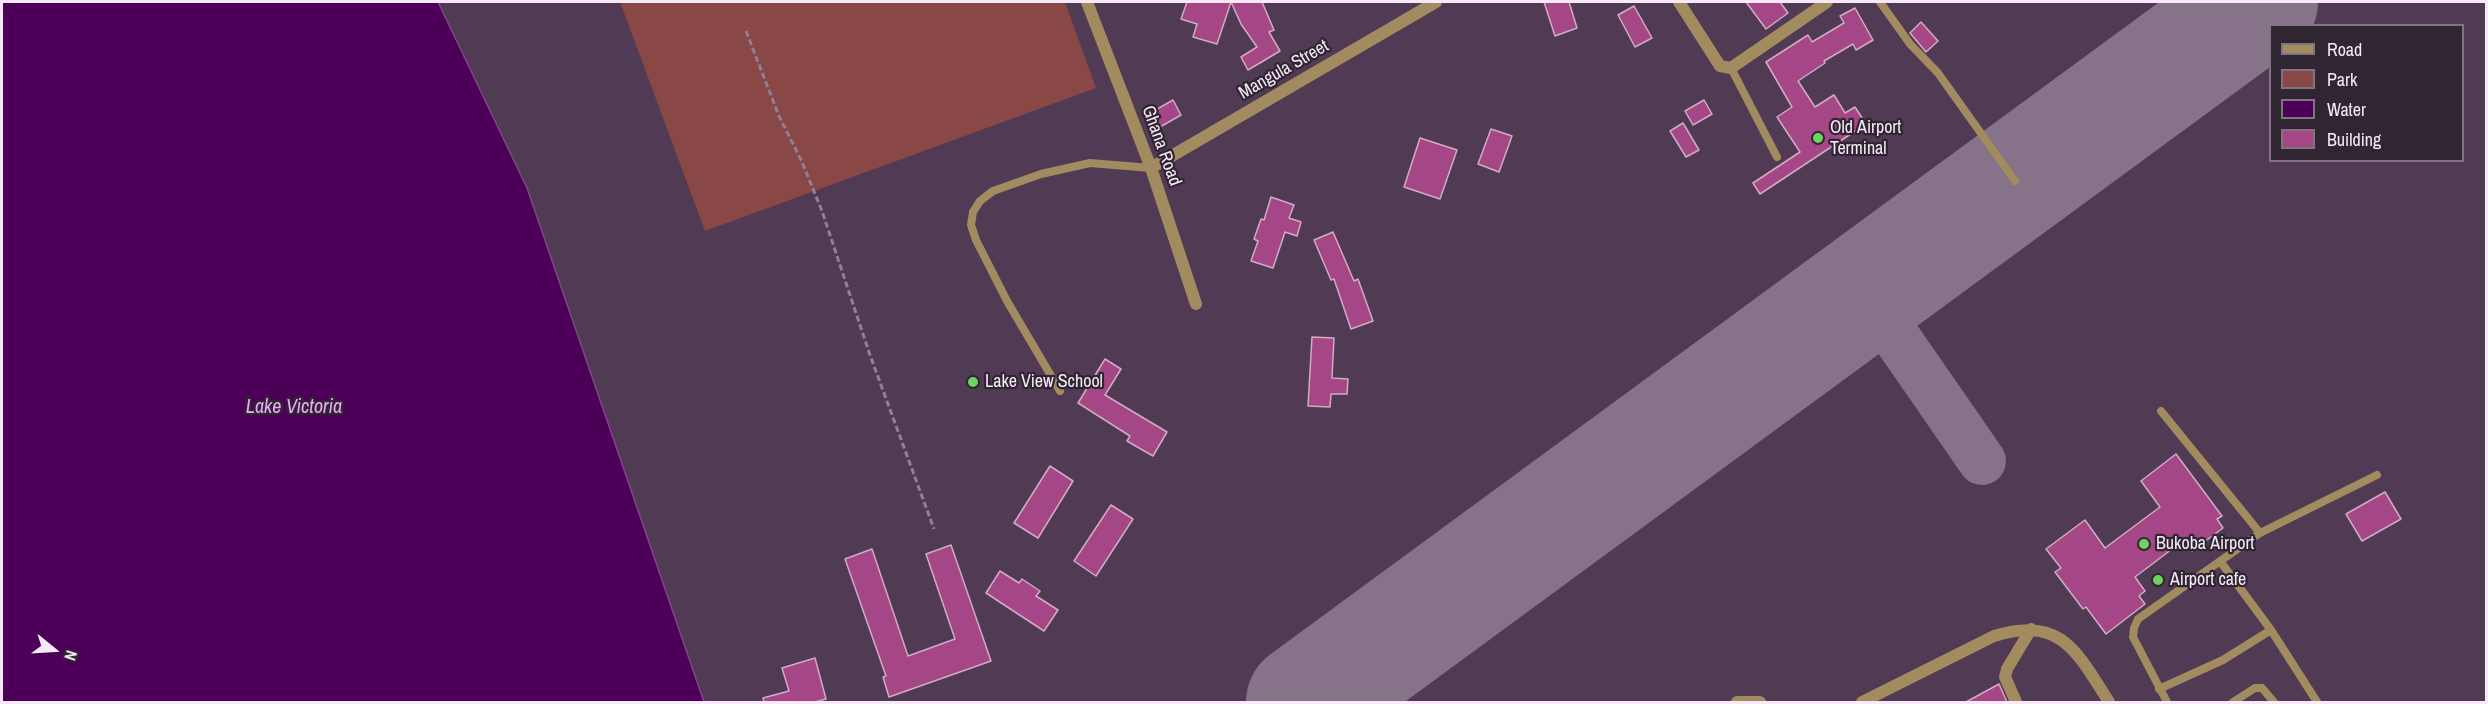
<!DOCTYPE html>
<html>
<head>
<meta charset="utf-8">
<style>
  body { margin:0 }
  #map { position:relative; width:2488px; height:704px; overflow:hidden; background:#513a54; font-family:"Archivo Narrow",sans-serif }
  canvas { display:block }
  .frame { position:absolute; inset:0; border:3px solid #f7e9f9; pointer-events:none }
  .legend { position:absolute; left:2269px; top:24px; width:195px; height:138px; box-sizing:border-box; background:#302632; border:2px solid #807482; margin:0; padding:8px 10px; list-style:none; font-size:18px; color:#f7e9f9 }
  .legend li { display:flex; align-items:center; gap:12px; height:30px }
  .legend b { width:30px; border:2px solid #807482 }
  .north { position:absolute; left:24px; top:620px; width:60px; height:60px; -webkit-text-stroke:4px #302632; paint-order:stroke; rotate:108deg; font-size:16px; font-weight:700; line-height:24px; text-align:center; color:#f7e9f9 }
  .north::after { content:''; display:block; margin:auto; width:21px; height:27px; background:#f7e9f9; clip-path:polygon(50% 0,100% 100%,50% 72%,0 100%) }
</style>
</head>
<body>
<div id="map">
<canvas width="2488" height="704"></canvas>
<div class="frame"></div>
<ul class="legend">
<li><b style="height:8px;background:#a38b60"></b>Road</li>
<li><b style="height:16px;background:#894746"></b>Park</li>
<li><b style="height:16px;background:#4c0058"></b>Water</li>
<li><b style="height:16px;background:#a54687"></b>Building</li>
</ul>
<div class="north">N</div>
</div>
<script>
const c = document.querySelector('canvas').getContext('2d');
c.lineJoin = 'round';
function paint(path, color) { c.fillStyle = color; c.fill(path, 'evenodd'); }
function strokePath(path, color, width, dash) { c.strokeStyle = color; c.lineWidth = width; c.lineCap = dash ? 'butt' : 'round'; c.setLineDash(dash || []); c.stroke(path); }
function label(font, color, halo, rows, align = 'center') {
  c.font = font + ' "Archivo Narrow",sans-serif'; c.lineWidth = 4.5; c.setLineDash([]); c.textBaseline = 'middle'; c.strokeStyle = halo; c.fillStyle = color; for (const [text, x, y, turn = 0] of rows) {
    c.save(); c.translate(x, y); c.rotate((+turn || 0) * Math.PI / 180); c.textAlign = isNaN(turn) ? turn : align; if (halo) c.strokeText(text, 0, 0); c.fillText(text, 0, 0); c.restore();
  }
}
const green = new Path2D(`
  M620,2H1065L1096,88L705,231Z`);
const water = new Path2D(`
  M2,2H438L527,188L704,702H2Z`);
const taxiway = new Path2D(`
  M1883,318L1982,461`);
const runway = new Path2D(`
  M1305,702L2259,2`);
const building = new Path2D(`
  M1187,2H1231L1217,44L1193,37L1197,24L1181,19Z
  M1231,2H1262L1274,30L1269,32L1280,51L1248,70L1241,57L1257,47L1241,24Z
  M1544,2H1569L1577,28L1555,36Z
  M1746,2H1780L1788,13L1766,29Z
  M1634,6L1652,38L1635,47L1618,15Z
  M1855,8L1873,40L1856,50L1853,44L1824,61L1825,63L1798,81L1815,107L1834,95L1845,113L1855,107L1866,124L1760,194L1753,183L1800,152L1777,117L1792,107L1766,62L1808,35L1812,42L1844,23L1840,16Z
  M1921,22L1938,41L1926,52L1910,33Z
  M1173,100L1181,115L1160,127L1152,112Z
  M1704,100L1712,114L1693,125L1685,111Z
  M1683,123L1699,150L1686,157L1670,131Z
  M1491,129L1512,136L1499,172L1478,164Z
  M1420,138L1457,150L1440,199L1404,187Z
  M1271,197L1294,205L1289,218L1301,222L1297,236L1285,232L1273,268L1251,261L1258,241L1254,239L1261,219L1264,220Z
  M1333,232L1354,281L1358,279L1373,321L1351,329L1334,279L1331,280L1314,240Z
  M1312,337L1334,338L1332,378L1348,379L1347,394H1331L1330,407L1308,406Z
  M1105,359L1121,369L1105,395L1167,432L1153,456L1127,441L1130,436L1078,403Z
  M2176,454L2222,516L2217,519L2223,528L2192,551L2184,540L2135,577L2145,591L2139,596L2145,604L2106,634L2086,607L2083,609L2055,572L2061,568L2046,549L2085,520L2105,548L2160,507L2141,481Z
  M1050,466L1073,481L1038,538L1014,523Z
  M2385,492L2401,519L2362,541L2346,514Z
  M1111,505L1133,519L1096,576L1074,561Z
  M951,545L991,661L889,697L883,677L886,676L845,559L872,549L908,656L955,639L926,554Z
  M1000,571L1019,583L1022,579L1040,591L1036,596L1058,610L1044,631L986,593Z
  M815,658L826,699L815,702H764L763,698L789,691L782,668Z
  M1999,684L2007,702H1966Z`);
const path = new Path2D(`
  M746,31L779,116L802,162L822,211L870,355L934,529`);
const service = new Path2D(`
  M1880,2L1910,44L1938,73L2015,181
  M1731,68L1777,157
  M1060,391L1007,301L976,240L971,225L973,212L980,201L993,191L1041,174L1090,163L1151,168
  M2161,411L2260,533
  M2220,561L2271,630L2317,702
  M2159,689L2223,660L2271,630
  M2167,702L2133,637L2134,628L2138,619L2260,533L2377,475
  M2233,702L2255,688H2262L2274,702`);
const minor = new Path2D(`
  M1087,2L1151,168L1196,304
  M1679,2L1720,66L1731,68L1827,2
  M1151,168L1436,2
  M1737,702H1760
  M1862,702L1994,636C2061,615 2077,652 2109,702
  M2016,702L2005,677L2007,669L2031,629`);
const markers = [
  [1818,138,6,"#6dd361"],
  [973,382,6,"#6dd361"],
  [2144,544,6,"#6dd361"],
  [2158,580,6,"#6dd361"]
];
const streetNames = [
  ["Mangula Street",1284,70,-30],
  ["Ghana Road",1161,146,70]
];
const poiNames = [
  ["Old Airport",1830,128],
  ["Terminal",1830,149],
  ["Lake View School",985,382],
  ["Bukoba Airport",2156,544],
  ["Airport cafe",2170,580]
];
const waterNames = [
  ["Lake Victoria",294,408]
];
paint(green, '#894746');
paint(water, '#4c0058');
strokePath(water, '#7f4688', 1.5);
strokePath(taxiway, '#867289', 48);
strokePath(runway, '#867289', 118);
paint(building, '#a54687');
strokePath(building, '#d1acc2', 1.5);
strokePath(path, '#927f95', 3, [6, 3]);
strokePath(service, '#a38b60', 8);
strokePath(minor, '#a38b60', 12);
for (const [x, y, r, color] of markers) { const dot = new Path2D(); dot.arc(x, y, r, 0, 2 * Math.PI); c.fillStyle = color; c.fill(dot); strokePath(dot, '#302632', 2); }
label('18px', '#f7e9f9', '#302632', streetNames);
label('18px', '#f7e9f9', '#302632', poiNames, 'left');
label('italic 20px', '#f1a7fd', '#302632', waterNames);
</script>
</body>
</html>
